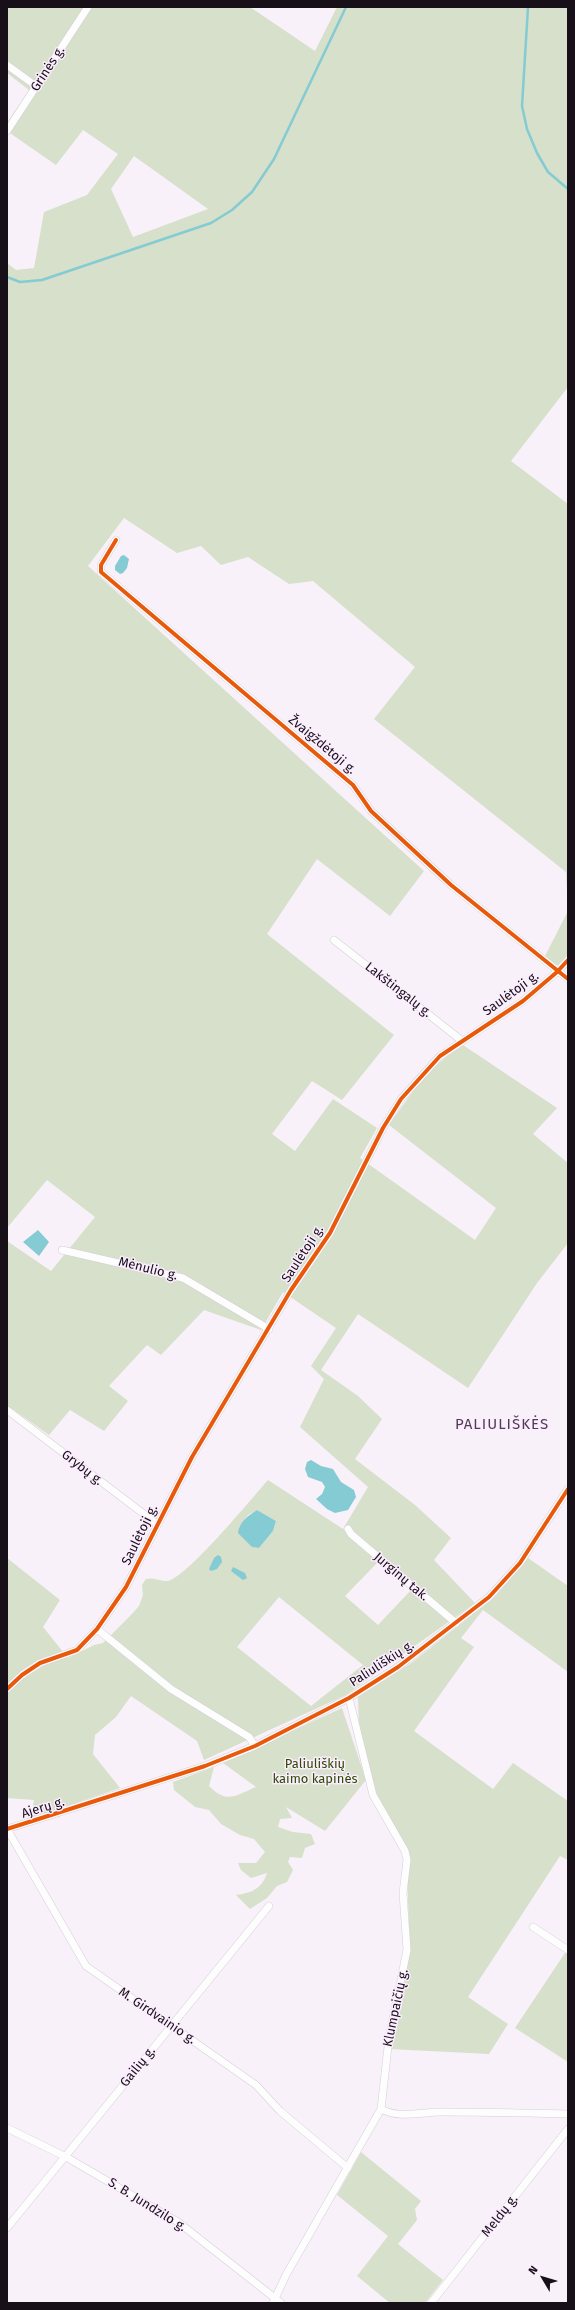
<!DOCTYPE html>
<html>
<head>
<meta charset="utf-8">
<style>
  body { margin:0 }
  #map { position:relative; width:575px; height:2310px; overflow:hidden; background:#f8f1fa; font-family:"Fira Sans",sans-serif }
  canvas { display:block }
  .frame { position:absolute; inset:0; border:8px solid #181019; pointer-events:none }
  .north { position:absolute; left:523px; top:2258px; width:40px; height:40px; -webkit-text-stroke:3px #fbedfe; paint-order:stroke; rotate:308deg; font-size:11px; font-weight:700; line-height:16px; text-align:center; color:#181019 }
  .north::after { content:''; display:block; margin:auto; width:14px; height:18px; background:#181019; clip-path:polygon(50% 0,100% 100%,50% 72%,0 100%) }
</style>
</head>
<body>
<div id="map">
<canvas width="575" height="2310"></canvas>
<div class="frame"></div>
<div class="north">N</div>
</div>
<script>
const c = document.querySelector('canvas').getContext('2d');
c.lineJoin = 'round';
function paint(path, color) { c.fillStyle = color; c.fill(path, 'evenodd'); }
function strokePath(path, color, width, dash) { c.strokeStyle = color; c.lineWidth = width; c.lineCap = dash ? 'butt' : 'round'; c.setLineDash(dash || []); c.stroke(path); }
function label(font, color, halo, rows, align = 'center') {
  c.font = font + ' "Fira Sans",sans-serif'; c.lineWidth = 3; c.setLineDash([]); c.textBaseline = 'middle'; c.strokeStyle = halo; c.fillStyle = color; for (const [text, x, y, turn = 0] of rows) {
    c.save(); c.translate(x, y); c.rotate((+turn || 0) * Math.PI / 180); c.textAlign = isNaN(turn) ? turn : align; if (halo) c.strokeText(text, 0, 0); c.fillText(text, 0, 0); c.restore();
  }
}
const green = new Path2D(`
  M7,7H250L315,51L337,7H568V387L511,461L568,504V954L557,966L545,956L568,911L566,872L374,719L415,667L313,581L289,584L248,557L221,565L201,546L177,553L124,518L88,566L424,871L390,916L317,859L267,934L394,1035L342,1100L312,1081L272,1134L295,1151L333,1099L377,1128L360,1158L475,1240L496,1208L389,1125L418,1084L460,1043L557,1108L533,1134L568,1163V1243L537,1283L468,1388L358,1314L321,1370L358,1396L382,1419L355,1459L415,1505L451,1538L434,1560L475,1603L346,1695L204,1760L197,1741L131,1696L116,1717L95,1735L93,1754L120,1788L31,1818L34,1800L7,1798V1558L60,1600L43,1627L68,1658L94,1645L103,1643L131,1615L139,1606L143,1595L142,1585L146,1579C154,1577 159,1581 167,1581C185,1580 252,1498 268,1480L343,1529L368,1487L300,1427L324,1379L311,1366L336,1328L283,1292L261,1330L204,1310L161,1355L147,1345L109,1386L128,1401L104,1431L70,1410L49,1435L11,1408L7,1413V1241L51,1271L95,1217L47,1180L7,1228V263L16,270L34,268L44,212L87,195L118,154L83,130L56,165L7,131V123L29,90L7,73ZM134,156L208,209L133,237L111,189ZM257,1510L276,1521L273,1531L259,1548L252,1547L239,1528L248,1515ZM378,1562L411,1590L378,1625L345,1596ZM279,1597L363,1665L311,1706L237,1647Z
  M528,1558L568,1586V1672L483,1610L461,1638L474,1647L414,1731L493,1789L513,1763L568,1801V1860L560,1856L468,1997L508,2024L489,2054L389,2049L410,1953L406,1846L377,1795L372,1780L359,1727L358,1697L410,1664L494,1598Z
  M342,1708L366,1780L325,1831L286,1807L292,1818L280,1819L278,1827L293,1832L311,1834L315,1844L305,1848L302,1858L290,1857L288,1862L293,1870L287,1882L277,1886L267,1898L250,1909L236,1895C251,1893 262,1889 267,1873L251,1878L241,1870L238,1863H256L265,1852L254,1839L240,1835L221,1824L209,1810L195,1807L179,1794L174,1790L173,1782L214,1767L209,1786C227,1804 235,1796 256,1787L223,1763Z
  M565,1953L568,1954V2062L515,2028Z
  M361,2152L421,2201L415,2209L417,2220L398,2244L443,2280L425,2303H390L357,2276L388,2236L337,2195Z`);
const water = new Path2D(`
  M124,555L129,559L127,568L123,573L120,574L115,570V566L121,556Z
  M38,1230L49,1242L39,1256L23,1242Z
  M311,1460L321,1466L333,1469L341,1482L354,1490L356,1497L348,1510L335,1513L327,1509L316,1499L322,1494L325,1487L322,1482L308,1477L305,1469L307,1462Z
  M257,1510L276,1521L273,1531L259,1548L252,1547L238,1533C239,1522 249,1515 257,1510Z
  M218,1555L221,1557L222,1562L217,1569L211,1571L209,1569L214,1558Z
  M233,1567L245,1573L247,1578L243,1580L231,1571Z`);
const stream = new Path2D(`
  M528,7L522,106L527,129L537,153L548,172L568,189
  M7,277L20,282L42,280L211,223L232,210L252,192L274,159L346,7`);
const minor = new Path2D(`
  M7,65L36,86
  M7,131L88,7
  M116,540L101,565V572L353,785L371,811L451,885L568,979
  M334,940L461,1040
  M62,1250L183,1278L269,1329
  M7,1410L157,1524
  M348,1529L351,1534L456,1623
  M97,1629L171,1689L249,1737L255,1746
  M7,1689L22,1675L40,1663L77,1650L97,1629L126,1587L192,1457L291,1290L330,1233L383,1128L401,1099L440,1056L523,1001L557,972L568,960
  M7,1829L205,1766L255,1746L349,1698L398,1667L489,1597L520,1563L568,1489
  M7,1829L86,1966L256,2085L280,2111L348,2168
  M533,1927L568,1950
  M381,2109C400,2119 420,2112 441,2112C483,2112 526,2113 568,2114
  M7,2128L66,2157L178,2222L281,2303
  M7,2228L269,1906
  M273,2303L286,2275L381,2109L389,2038L407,1950L403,1893L407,1860L405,1851L373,1795L349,1698
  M431,2303L568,2129`);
const cycleway = new Path2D(`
  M116,540L101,565V572L353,785L371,811L451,885L568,979
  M7,1689L22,1675L40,1663L77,1650L97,1629L126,1587L192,1457L291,1290L330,1233L383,1128L401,1099L440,1056L523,1001L557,972L568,960
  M7,1829L205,1766L255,1746L349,1698L398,1667L489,1597L520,1563L568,1489`);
const streetNames = [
  ["Grinės g.",48,69,-57],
  ["Žvaigždėtoji g.",322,745,40],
  ["Lakštingalų g.",398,990,38],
  ["Saulėtoji g.",511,994,-36],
  ["Saulėtoji g.",303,1254,-57],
  ["Mėnulio g.",148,1269,14],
  ["Grybų g.",82,1468,38],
  ["Saulėtoji g.",140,1535,-64],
  ["Jurginų tak.",401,1577,40],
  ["Paliuliškių g.",382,1664,-33],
  ["Ajerų g.",43,1808,-17],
  ["Klumpaičių g.",396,2008,-78],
  ["M. Girdvainio g.",157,2016,34],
  ["Gailių g.",138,2067,-51],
  ["S. B. Jundzilo g.",147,2205,32],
  ["Meldų g.",500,2216,-52]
];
const parkNames = [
  ["Paliuliškių",315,1764],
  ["kaimo kapinės",315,1779]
];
const quarterNames = [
  ["PALIULIŠKĖS",502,1425]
];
paint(green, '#d6e0ca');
paint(water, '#84cbd3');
strokePath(stream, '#84cbd3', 2.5);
strokePath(minor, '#d5ced7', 8);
strokePath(minor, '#fefdfe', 7);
strokePath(cycleway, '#e8590c', 4);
label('13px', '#181019', '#fbedfe', streetNames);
label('13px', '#2e4a00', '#fbedfe', parkNames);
c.letterSpacing = '1px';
label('15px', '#503c53', '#fbedfe', quarterNames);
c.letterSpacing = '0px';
</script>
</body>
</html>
